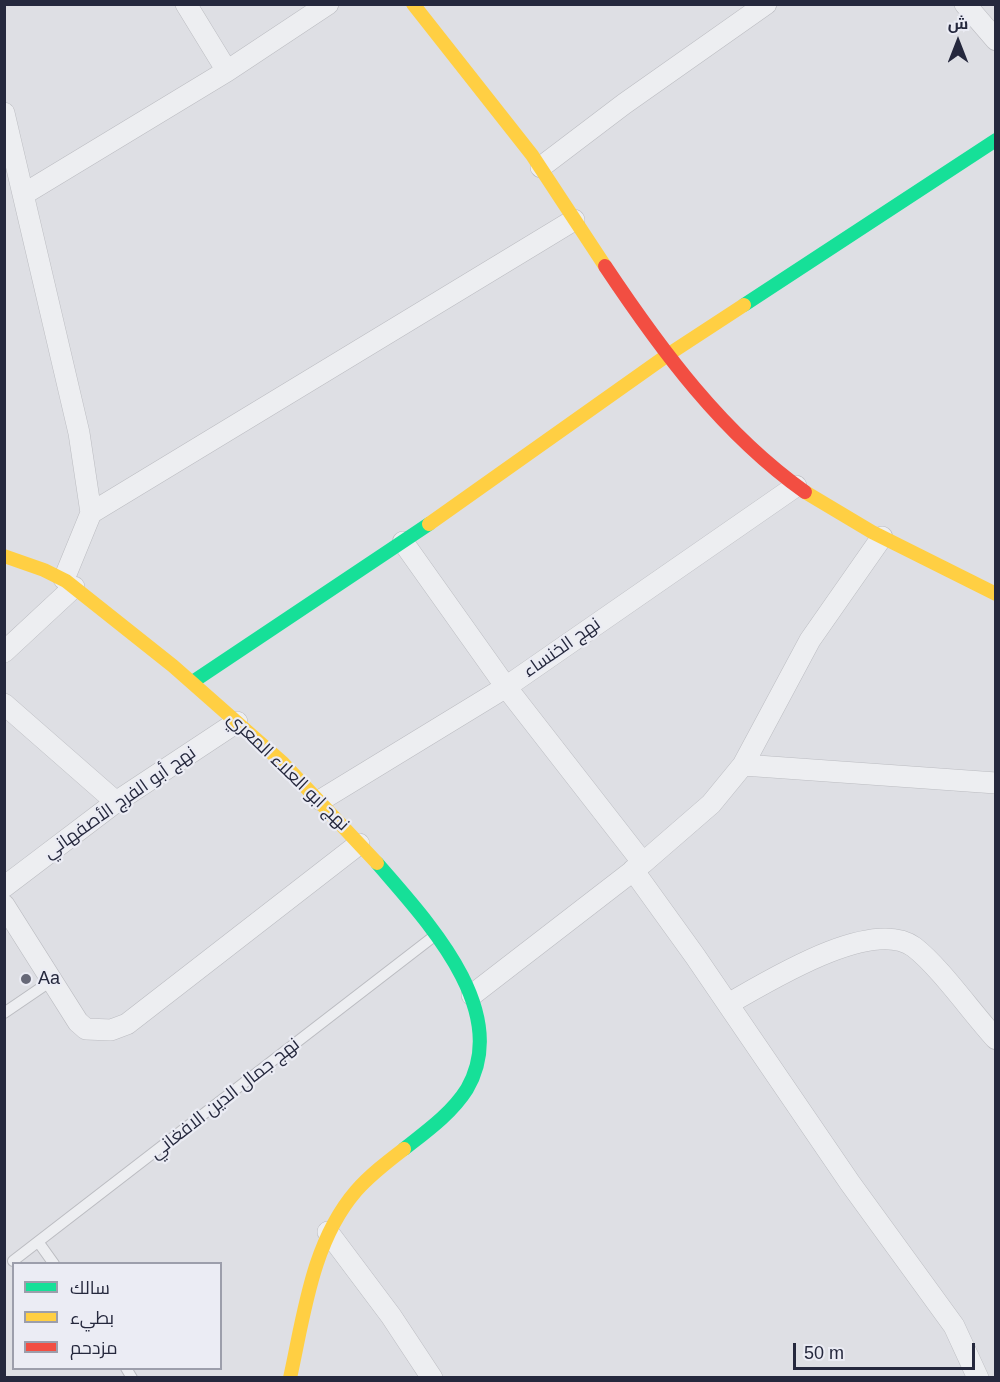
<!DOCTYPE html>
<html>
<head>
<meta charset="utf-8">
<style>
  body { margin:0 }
  #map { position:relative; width:1000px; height:1382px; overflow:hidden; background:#dedfe4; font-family:Helvetica,Cairo,sans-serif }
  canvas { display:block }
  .frame { position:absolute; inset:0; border:6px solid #25283d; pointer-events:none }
  .legend { position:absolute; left:12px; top:1262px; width:210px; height:108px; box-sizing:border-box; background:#ebecf4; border:2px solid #9c9eab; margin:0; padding:8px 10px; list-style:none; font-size:18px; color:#25283d }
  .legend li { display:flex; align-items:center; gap:12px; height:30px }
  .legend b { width:30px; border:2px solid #9c9eab }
  .north { position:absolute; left:928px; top:12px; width:60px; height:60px; -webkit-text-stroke:4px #ebecf4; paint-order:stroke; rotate:0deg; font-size:16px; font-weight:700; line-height:24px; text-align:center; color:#25283d }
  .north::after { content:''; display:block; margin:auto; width:21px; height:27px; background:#25283d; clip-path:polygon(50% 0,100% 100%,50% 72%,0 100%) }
  .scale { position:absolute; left:793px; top:1343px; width:182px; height:27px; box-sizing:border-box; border:3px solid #25283d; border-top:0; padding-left:8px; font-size:18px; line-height:21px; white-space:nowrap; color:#25283d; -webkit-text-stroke:4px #ebecf4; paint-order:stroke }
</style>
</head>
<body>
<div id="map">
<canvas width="1000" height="1382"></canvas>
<div class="frame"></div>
<ul class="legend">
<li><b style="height:8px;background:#16e098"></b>سالك</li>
<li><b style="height:8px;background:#ffcf43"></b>بطيء</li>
<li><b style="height:8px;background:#f24e42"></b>مزدحم</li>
</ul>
<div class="north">ش</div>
<div class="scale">50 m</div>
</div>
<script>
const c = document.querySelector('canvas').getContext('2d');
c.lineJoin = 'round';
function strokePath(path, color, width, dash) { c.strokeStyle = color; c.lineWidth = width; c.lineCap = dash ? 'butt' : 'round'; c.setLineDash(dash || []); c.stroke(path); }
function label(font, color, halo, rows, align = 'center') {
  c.font = font + ' Helvetica,Cairo,sans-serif'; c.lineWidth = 4.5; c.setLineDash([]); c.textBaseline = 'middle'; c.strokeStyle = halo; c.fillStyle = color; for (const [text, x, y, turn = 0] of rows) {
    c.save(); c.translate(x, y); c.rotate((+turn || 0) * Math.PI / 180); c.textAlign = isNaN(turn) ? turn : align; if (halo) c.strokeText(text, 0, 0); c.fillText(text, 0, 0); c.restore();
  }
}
const lane = new Path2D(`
  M4,1013L51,981
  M39,1243L54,1264
  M13,1261L433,937
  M126,1368L132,1378`);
const street = new Path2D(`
  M186,4L227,71
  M965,4L996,40
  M4,113L79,433L91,513L64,579
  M541,167L624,104L766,4
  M24,194L227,71L328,4
  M91,513L574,220
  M403,542L506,687L643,863
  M4,652L74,587
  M4,704L116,802
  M743,765L996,783
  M321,800L506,687L796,486
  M633,870L695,956L850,1183L954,1326L978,1378
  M4,887L116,802L237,722
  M4,905L78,1022L86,1029L111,1030L127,1024L359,844
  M472,995L643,863L711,804L743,765L810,640L882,537
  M728,1004C767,982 872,916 914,947C940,967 972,1013 996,1039
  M328,1232L391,1316L432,1378`);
const fast = new Path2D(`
  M744,305L996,140
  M194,681L429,524
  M377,863C425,919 513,1010 467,1089C452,1113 427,1131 404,1149`);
const slow = new Path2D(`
  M413,4L532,155L605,266
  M805,492L872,532L996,594
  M429,524L669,354L744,305
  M4,556L44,570L66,581L173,666L283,763L377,863
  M290,1378C304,1315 312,1242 356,1191C370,1175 387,1162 404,1149`);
const jam = new Path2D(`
  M605,266C661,350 722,433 805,492`);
const markers = [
  [26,979,6,"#666877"]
];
const streetNames = [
  ["نهج الخنساء",562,648,-35],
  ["نهج ابو العلاء المعري",288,772,44],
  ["نهج أبو الفرج الأصفهاني",120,803,-35],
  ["نهج جمال الدين الافغاني",225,1099,-38]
];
const poiNames = [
  ["Aa",38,979]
];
strokePath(lane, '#bbbcc1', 12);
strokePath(street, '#bbbcc1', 22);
strokePath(lane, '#edeef1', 10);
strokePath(street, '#edeef1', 21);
strokePath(fast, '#16e098', 14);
strokePath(slow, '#ffcf43', 14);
strokePath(jam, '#f24e42', 14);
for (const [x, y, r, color] of markers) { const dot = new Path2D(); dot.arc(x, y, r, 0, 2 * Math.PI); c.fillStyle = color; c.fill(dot); strokePath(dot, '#ebecf4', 2); }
label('18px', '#25283d', '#ebecf4', streetNames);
label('18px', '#25283d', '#ebecf4', poiNames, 'left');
</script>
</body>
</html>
